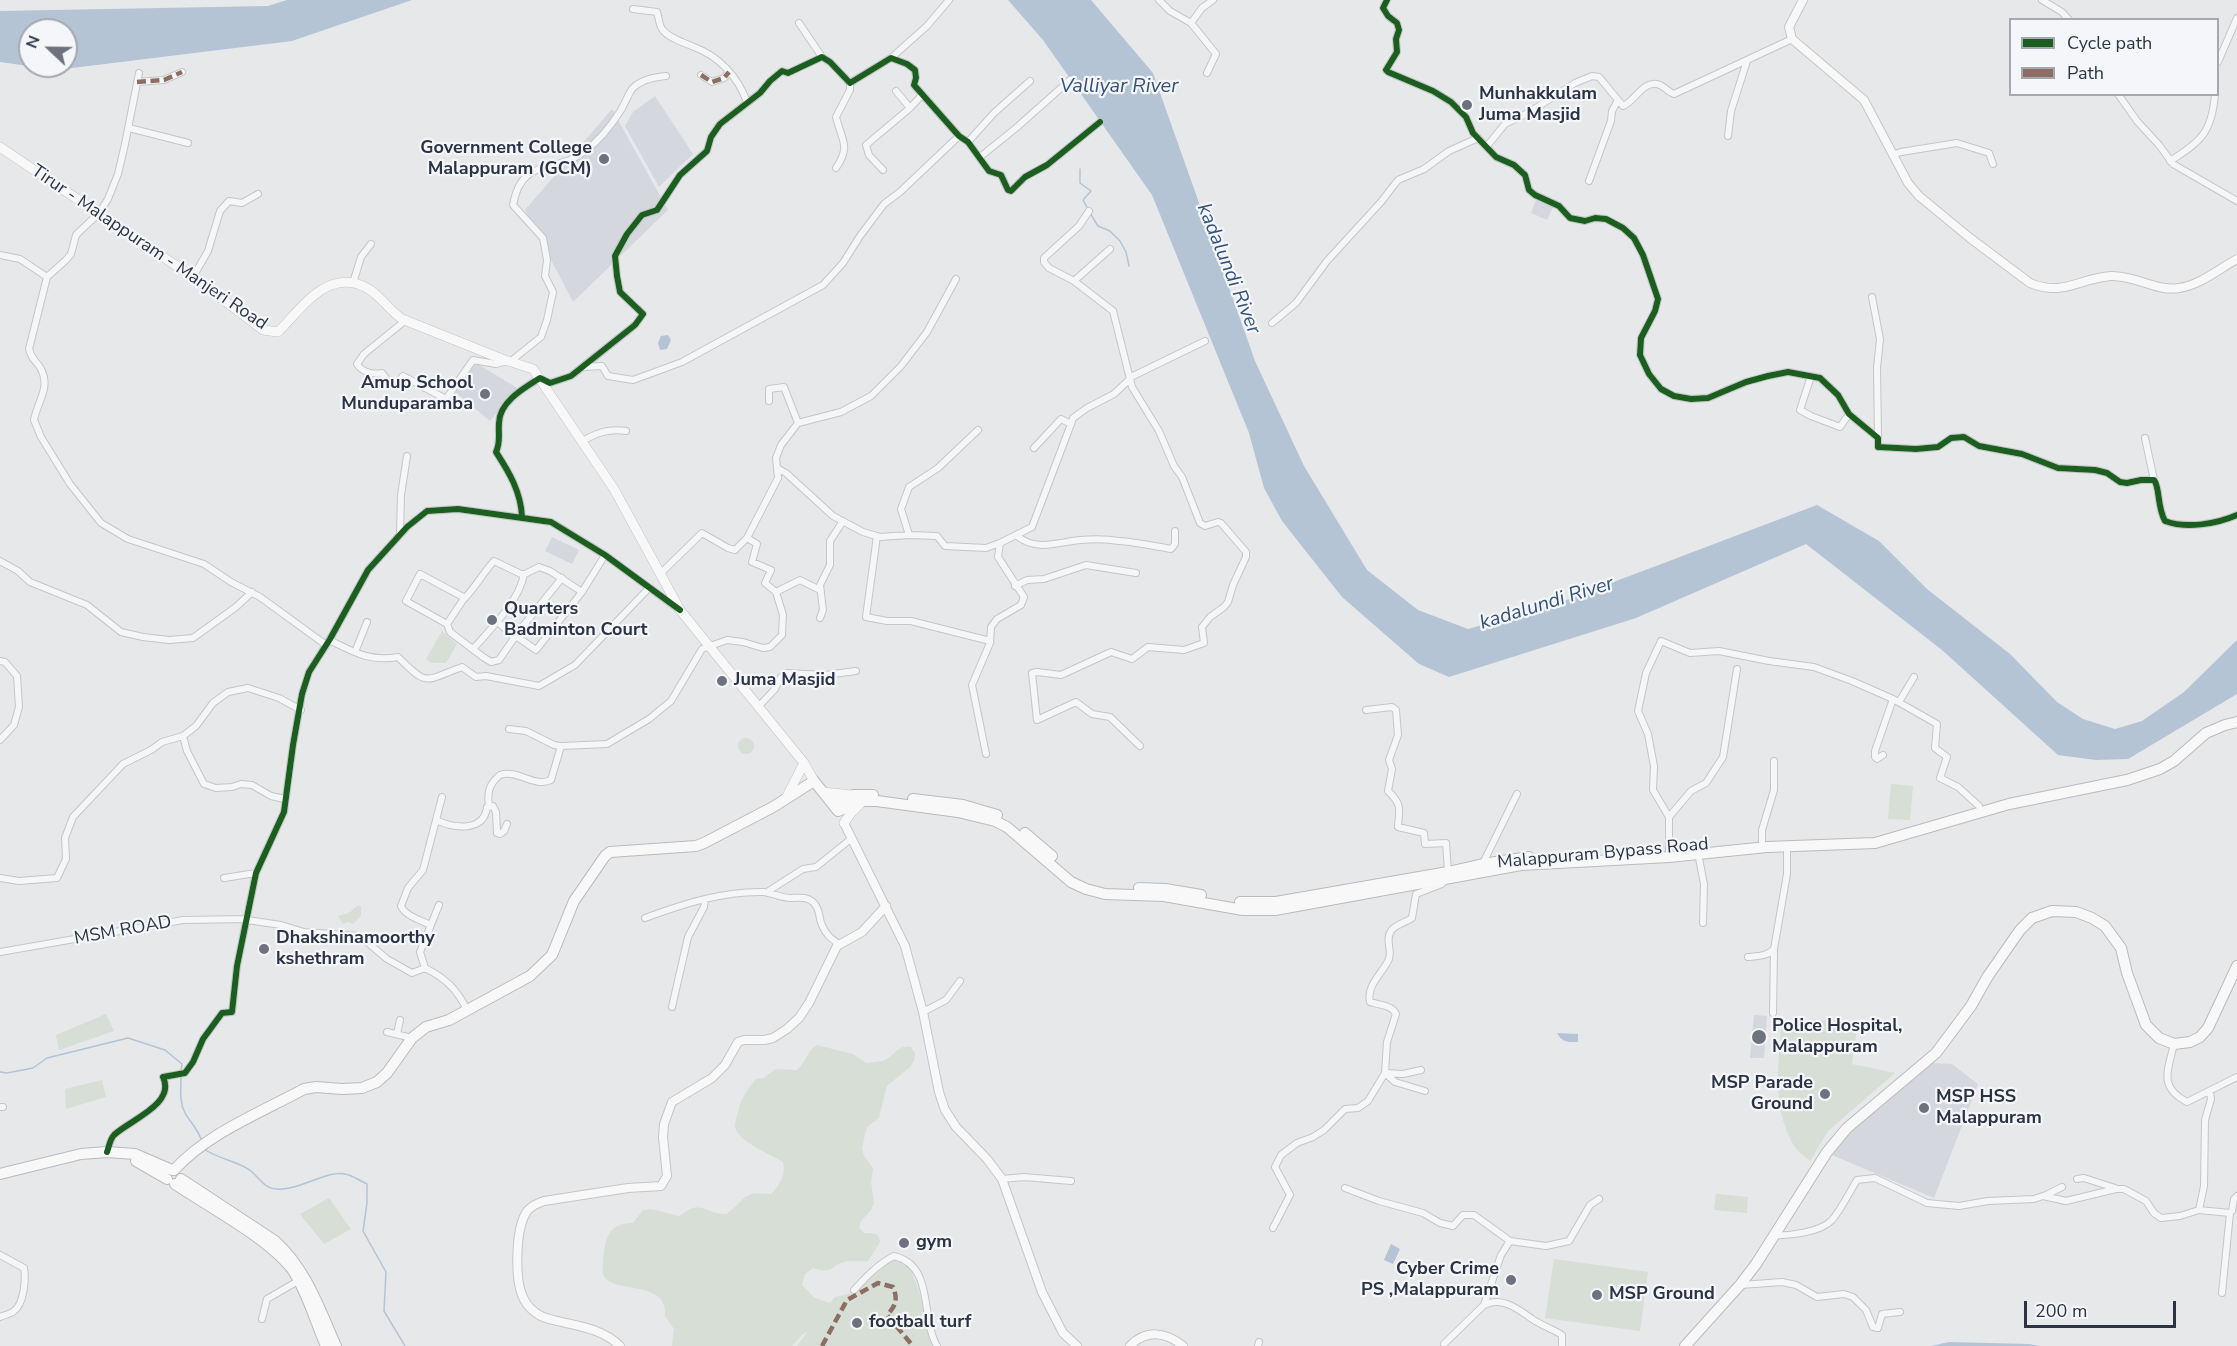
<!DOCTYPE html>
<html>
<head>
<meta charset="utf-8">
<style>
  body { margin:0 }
  #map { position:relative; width:2237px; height:1346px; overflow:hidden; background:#e6e8ea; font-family:"Nunito Sans",sans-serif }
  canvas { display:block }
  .legend { position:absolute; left:2009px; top:18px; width:210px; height:78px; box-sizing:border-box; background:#f4f6f9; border:2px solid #a4a8b1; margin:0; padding:8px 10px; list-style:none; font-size:18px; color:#2b3445 }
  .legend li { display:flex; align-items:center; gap:12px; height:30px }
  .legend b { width:30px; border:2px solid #a4a8b1 }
  .north { position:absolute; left:18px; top:18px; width:60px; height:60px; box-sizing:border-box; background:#f4f6f9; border:2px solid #a4a8b1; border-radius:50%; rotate:292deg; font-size:16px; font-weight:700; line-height:24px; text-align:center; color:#2b3445 }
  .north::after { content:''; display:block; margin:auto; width:21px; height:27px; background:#6c737f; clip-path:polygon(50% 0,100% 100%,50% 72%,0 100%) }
  .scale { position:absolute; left:2024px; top:1301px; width:152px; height:27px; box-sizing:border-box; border:3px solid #2b3445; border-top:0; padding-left:8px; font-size:18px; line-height:21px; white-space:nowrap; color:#2b3445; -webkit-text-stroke:4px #f4f6f9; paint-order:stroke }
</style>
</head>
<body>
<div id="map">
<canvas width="2237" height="1346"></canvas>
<ul class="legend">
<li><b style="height:8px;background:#1b5e20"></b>Cycle path</li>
<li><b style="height:8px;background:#8d6e63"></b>Path</li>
</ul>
<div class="north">N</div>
<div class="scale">200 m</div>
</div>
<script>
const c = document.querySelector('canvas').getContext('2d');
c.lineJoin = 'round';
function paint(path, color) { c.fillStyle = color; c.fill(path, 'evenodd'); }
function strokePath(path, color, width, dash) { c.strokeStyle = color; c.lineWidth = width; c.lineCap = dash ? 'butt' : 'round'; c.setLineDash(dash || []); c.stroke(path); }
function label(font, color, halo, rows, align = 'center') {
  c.font = font + ' "Nunito Sans",sans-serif'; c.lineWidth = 4.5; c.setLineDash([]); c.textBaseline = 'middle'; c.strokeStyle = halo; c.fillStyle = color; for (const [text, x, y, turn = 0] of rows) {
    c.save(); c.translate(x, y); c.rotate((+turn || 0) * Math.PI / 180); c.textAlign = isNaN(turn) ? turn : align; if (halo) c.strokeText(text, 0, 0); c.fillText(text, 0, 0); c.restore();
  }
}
const built = new Path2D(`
  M655,96L693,154L659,187L625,126L633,112Z
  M612,109L668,210L573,302L525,210Z
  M1536,200L1553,207L1547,220L1531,213Z
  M473,361L517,388L490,421L454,391Z
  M552,537L579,550L572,564L545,551Z
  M1754,1015L1767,1016L1764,1058H1750Z
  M1933,1063L1952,1064L1978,1084L1934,1198L1832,1155L1850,1131Z`);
const green = new Path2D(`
  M442,631L457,644L446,663H431L426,659Z
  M738 746a8 8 0 1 1 16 0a8 8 0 1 1-16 0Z
  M1891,784L1913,786L1910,820L1888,819Z
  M357,906H361V916L353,924L348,922L343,924L338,916L349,913Z
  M106,1014L114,1031L59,1050L56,1035Z
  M1782,1020L1858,1021L1852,1064L1895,1073L1828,1131L1810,1161C1804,1156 1797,1151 1793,1144C1772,1108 1778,1060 1782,1020Z
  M817,1045L853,1054L866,1063C872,1062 881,1062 885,1060C896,1054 897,1045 911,1047L915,1053L914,1061L910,1067L887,1086L879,1118L867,1127L865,1134L862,1149L864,1156L873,1168L871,1182L874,1203L871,1210L861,1221L859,1228L864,1233H871L878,1235L880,1242L868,1261C860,1262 852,1260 844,1262C830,1266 833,1275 813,1268L805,1274L802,1285L815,1298L830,1303L835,1297C864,1292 863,1283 884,1265C917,1237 926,1329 932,1346H797L807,1332L803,1334L792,1346H672L674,1329L665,1316C669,1278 609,1295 603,1274C602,1271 603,1265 603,1261C604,1251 605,1242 609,1234C614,1225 624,1223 633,1223L643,1210C657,1207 667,1215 680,1216C700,1198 705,1214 726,1214C748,1199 739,1191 771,1194C780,1186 786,1174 783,1162C772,1155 736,1141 735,1126C735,1122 737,1116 738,1112C741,1098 747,1090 756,1079L764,1078L775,1069L797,1070C806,1062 807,1051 817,1045Z
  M102,1080L106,1097L66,1109L65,1089Z
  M1716,1194L1748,1197L1747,1213L1714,1210Z
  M329,1198L351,1229L324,1244L300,1214Z
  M1554,1259L1648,1272L1640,1331L1545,1318Z`);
const water = new Path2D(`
  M287,0H412L292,41L56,70L0,62V11L268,6ZM30,30H66V66H30Z
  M1008,0H1091L1153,73L1255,361L1304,466L1367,570L1418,610L1468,629L1553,605L1817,505L1879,541L1927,589L2010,654L2057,702L2083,719L2115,729L2142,721L2184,692L2237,640V694L2128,759L2096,760L2058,755L1942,650L1806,544L1636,618L1449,677L1419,664L1342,597L1282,521L1264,488L1249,433L1152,195L1043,40Z
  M668,335L671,340L667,349L660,350L658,343L661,336Z
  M1557,1033L1578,1034V1042C1567,1042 1563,1043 1557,1033Z
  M1391,1244L1400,1249L1393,1264L1384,1260Z
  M1949,1342L2029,1344L2039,1346H1931Z`);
const stream = new Path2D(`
  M1080,169V183L1091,191L1083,200L1088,209
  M1090,213L1098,226L1110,231L1120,241L1126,252L1129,266
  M0,1072L7,1073L33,1068L47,1058L128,1038L165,1050L182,1064L181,1072
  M181,1077C181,1089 179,1102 185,1113C190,1122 197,1128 201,1139
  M204,1149C218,1159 241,1162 251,1171C259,1178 265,1189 277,1189C299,1191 326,1170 345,1174C352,1175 360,1181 367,1184V1203L363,1231L386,1272L384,1311L405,1346`);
const street = new Path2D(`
  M1159,0L1170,11L1191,23
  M1387,0L1383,8L1388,16L1397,23L1399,30L1396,39L1397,52L1386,70L1388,72L1433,91L1451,102L1466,117L1473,133L1496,157L1514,165L1525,175L1529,190L1535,195L1559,206L1570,218L1585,221L1595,218L1606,219L1623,228L1634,238L1643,255L1658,299L1655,311L1641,338L1640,355L1649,374L1661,389L1674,396L1691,399L1708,398L1746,382L1768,376L1788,372L1820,378L1838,395L1849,414L1878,438V447L1916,449L1938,447L1951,438L1964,437L1979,446L2022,454L2058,468L2095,470L2107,473L2120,482L2127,483L2141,480H2154C2160,487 2157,507 2165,521C2186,529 2217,524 2237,515
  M2042,0L2062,12L2069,20
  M633,9L657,12C659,18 659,25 662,29C668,38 685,43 694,47C719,56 738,77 747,102
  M799,23L822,57
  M891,58L927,26L949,0
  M2218,62L2237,18
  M139,73L125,144L118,174L108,199L99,213L76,235L71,254L66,260L47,277L29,349C32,361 37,361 41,369C51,388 37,402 34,420L41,437L70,484L101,523L128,539L204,564L231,582L260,597L326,645
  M1207,73L1216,54L1191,23L1202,8L1213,0
  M701,75L712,82L724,78L729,72
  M137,82L164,80L182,72
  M896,91L910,108
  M2118,94L2137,121L2159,145L2173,164L2237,201
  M129,128L188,143
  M1728,136L1731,111L1747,61
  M968,142L994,113L1030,81
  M1487,146L1505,124L1528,113L1575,83L1592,76L1599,77L1623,106C1634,102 1643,81 1657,84C1663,85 1668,92 1674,94L1792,39
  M1892,155L1901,152L1957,143L1989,153L1993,164
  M980,157L1016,128L1070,80
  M2170,161C2201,142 2212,132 2215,94
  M836,168C851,146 842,141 836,117L850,90V83
  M883,170L869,155L866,145L910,108L922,95
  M1589,181L1611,121L1612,111L1617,102
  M1089,211L1079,226L1044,258V262L1049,268L1074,281L1113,311L1132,387L1159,431L1174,466L1182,477L1200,523L1205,526L1218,522L1221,523L1246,552V557L1233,585L1228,602L1224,607L1210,617L1202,627L1204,643L1184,650L1148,647L1132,659L1111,652L1061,675L1037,672L1032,673L1037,720L1076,702L1092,714L1110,717L1140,746
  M0,255L20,259L47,277
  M193,277L208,251L220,211L229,201L242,203L258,194
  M956,279L927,332L901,366L871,396L841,412L798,423L781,445L776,458L777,468L786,473L833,516L863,532L880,537L909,535L937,536L945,546L986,548L1000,543
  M1074,281L1110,249
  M353,283L361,257L371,244
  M1872,297L1880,339L1877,368L1878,438
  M406,320L364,354L357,364C362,372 372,375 382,373L389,382H398L403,376L446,399L473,360L496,364L507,361
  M1272,323L1296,303L1327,261L1381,202L1398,180L1424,169L1449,151L1478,138
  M511,361L541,337L547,320L553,292L545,276L547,260L543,238L513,205C522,155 555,175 585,151C600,140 611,126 621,110C625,103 628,95 632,89C640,80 655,77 666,76
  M584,367L602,366L608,376L633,380L682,362L823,285L843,263L860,236L884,204L900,192L959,136
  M1811,376L1800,410L1811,416L1840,427L1849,414
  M769,401V389L784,387L798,423
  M2145,438L2154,480
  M581,442C596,433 609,428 626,431
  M1034,448L1061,419L1071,424L1073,418L1087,408L1114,394L1133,376L1205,341
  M522,517C521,492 509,472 496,452C501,441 498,434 499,423C499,402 524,388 540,378L550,383L571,376L635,325L643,314L620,292L617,276L615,256L627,234L642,215L657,210L680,175L707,151L711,137L720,124L760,93L770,81L782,71L788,73L822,57L830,62L850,83L891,58L907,64L915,70L916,78L914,85L959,136L968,142L989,171L1001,175L1008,190L1011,191L1025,177L1047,165L1100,122
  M400,533L401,495L407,456
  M909,535L901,509L909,487L938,468L978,430
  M877,536L866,617L887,621H911L990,641
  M1017,536C1037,552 1058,542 1081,540C1093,539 1107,539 1119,541C1136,542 1153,546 1171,549L1175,544V531
  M747,538L778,478L777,468
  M0,561L18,571L30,582L87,605L121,632L143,637L169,640L193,638L236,607L252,592
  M660,574L702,533L728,548L735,550L747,538L757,544L752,562L771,570L765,583L776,592
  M1015,586L1027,580L1044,579L1086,565L1136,573
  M465,598L420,574L406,601L447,624L463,600C475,588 483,573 494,561L521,574H525L539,567L550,571L582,592L605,555
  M820,618L823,610L820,585L830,565V541L843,521
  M497,621L515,638
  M447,624L450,632L483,657L491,662L499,660L519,631L562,578
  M516,636L536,650L582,592
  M329,640C354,652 369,662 398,657C428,687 424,681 462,667L476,677L486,676L539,686L575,665L649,588
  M473,649C490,630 520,600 524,574
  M355,652L367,622
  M0,661L5,662L17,676L19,707L14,725L0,740
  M1899,702L1914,677
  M759,706L775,689L781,677L787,673L825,675L856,671
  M1366,710L1392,707L1396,710L1398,735L1389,760L1392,769L1388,791C1403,805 1399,810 1398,827L1424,833L1425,844L1446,843L1448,872
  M509,729L526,731L554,745L561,746L607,744L649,719L671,701L702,649L727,640L743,642L763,648L770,647L782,635L783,615L776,592L800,580L820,590
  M183,736L187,751L204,784L216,788L232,787L241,784L252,785L271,796L285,799
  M986,754L972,685L990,643L991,627L997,619L1021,605L1024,597L998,557L1000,543L1032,527L1071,424
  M1883,755L1877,759L1875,757V751L1893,699
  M489,806C487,792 489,784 500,775C518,769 534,788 551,780L561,746
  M1669,817L1691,791L1706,783L1723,757L1737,669
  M436,820C453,828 484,833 487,807L493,806L496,812L497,833L500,834L504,831L507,824
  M1762,841V830L1774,790V761
  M1669,850V817L1653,790L1654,766L1648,734L1638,711L1646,673L1661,641L1690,653L1719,651L1769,661L1814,667L1852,681L1893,699L1937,724L1935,748L1947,757L1940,778L1958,787L1979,806
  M1698,853L1704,884L1703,923
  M1483,863L1517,794
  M0,878L19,881L57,878L66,859L65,838L73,817L123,764L151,750L162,742L183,736L196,726L213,703L228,692L248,688L279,698L301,710
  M224,878L256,873
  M767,892L803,869L816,867L852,838
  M645,918C683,904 723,891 763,892C773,893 781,898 791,898C799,898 806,896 813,902C821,909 818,919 823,927C826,935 832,939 839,944
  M247,920L281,925L304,932L360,936L387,959L412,973L425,968L420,952L439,905
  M430,925C421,920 405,916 401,906L408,888L423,870L442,797
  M0,952L183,920L247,919
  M1748,957C1758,956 1768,956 1774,949L1787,874V846
  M425,968C445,978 457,989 467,1010
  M672,1007L688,937L704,907L705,899
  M923,1012L946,1000L960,981
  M1773,1013L1774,949
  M387,1032L412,1038
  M397,1034L400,1020
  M2174,1044C2168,1070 2158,1087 2187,1102L2237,1077
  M1421,1070L1403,1074L1385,1073L1395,1082L1425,1091
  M0,1107H3
  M107,1152C109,1147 110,1139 114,1135C130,1120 176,1104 163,1077L185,1073L193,1062L203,1039L222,1013L232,1012L237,966L256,873L284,812L293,745L302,694L309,672L330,639L368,570L407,527L427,511L458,509L551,522L605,555L677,608
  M1002,1179L1024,1177L1071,1181
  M2077,1179L2084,1178L2115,1188
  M1345,1188L1379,1201L1423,1213L1440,1223L1453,1226L1463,1215H1474L1510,1241
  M2044,1196L2062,1187
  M2199,1210L2204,1186L2205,1120L2211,1099L2210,1091
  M1273,1228L1290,1195L1275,1167L1281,1155L1297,1143L1313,1137L1324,1130L1345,1109L1358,1108L1368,1101L1385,1073L1387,1042L1396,1014C1392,1005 1379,1005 1370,1002C1366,985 1383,973 1389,959C1392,949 1385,939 1391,931C1396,924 1405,923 1412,918L1416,894L1442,884L1446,880
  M1774,1235C1790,1236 1821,1232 1832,1220C1842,1208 1849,1193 1857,1180L1875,1178L1927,1203L1959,1206L1988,1201L2034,1199L2043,1196L2066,1201L2116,1189H2124L2146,1201L2154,1213L2161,1218L2180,1216L2199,1210L2230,1213L2232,1211L2234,1199L2237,1196
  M0,1255L24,1268C26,1279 24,1304 14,1311C11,1314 4,1315 0,1317
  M1741,1285L1782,1282L1796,1285L1817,1297L1844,1294L1853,1297L1866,1310L1873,1327L1878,1328L1882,1314L1900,1312
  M854,1290C866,1277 878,1264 894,1256C935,1266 920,1317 937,1346
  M2222,1293L2230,1213
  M1484,1305L1501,1255L1510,1241L1546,1246L1569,1241L1590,1205L1599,1199
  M262,1319L267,1299L298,1281
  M1444,1344L1484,1305C1502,1296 1518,1309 1532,1319C1541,1325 1552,1329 1562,1335V1346
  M1258,1346L1259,1342`);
const secondary = new Path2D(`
  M1803,0L1789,27L1792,39L1864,100L1908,183L1919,196L1970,238L2030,283C2063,297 2080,278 2111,276C2135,275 2157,292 2179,288C2200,285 2219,269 2237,259
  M844,823L905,946L923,1012L939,1092L945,1110L956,1127L987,1159L1002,1179L1042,1292L1063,1333L1077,1346
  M620,1346C606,1332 586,1327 566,1323C556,1320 545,1320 536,1313C529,1308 525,1303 522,1295C515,1277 515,1226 528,1210C533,1205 538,1203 544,1201L628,1188L661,1186L667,1176L663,1137L664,1124L672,1102L712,1078L725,1065L738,1042L744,1040H764L773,1038L787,1029L799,1018L809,1003L837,946L862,932L886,906
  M1130,1346C1146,1329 1166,1332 1183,1346`);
const primary = new Path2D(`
  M0,147L196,279L263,330L278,332C302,308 328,267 367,288C380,295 390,311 402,319L502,359L533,369L614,489L680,610L787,742L804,763L814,781
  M823,792L851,795
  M786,798L804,763
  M844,823L851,813L861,803`);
const highway = new Path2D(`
  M913,799L963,805L997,815
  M833,802L854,795H873
  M1025,833L1052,856
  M1139,888L1165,889L1201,895
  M1240,902H1276L1448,872L1483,864L1529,857
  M136,1161L167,1179
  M174,1170C208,1133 260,1113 304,1089L316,1087L342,1089L362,1088L377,1082L387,1073L412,1038L426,1027L449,1020L530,976L552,955L574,901L605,856L610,852L696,846L704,843L773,807L814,781L838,811L863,801H877L958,812L995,821L1007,827L1071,882L1086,889L1105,894L1164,896L1243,910H1275L1521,865L1669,857L1767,847L1875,843L2009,804L2127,780L2160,769L2174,761L2206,733L2225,725L2237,722
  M0,1174L81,1154L107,1152L135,1154L172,1170
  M181,1179L275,1241C306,1269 319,1308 336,1346
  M175,1184C209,1207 268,1238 292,1269C307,1291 315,1321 326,1346
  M1685,1346L1740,1285L1756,1264L1827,1152L1847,1128L1936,1053L1971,1006L1988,976L2020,930L2032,918L2052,911L2076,912L2092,918L2105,926L2121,948L2127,973L2146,1025L2159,1038L2174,1044L2190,1042L2200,1037L2208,1028L2237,966`);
const quiet = new Path2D(`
  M701,75L712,82L724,78L729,72
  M137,82L164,80L182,72
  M822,1346L847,1300L878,1283L893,1287C898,1299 896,1306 887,1315L913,1346`);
const cycleway = new Path2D(`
  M1387,0L1383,8L1388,16L1397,23L1399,30L1396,39L1397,52L1386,70L1388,72L1433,91L1451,102L1466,117L1473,133L1496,157L1514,165L1525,175L1529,190L1535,195L1559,206L1570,218L1585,221L1595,218L1606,219L1623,228L1634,238L1643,255L1658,299L1655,311L1641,338L1640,355L1649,374L1661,389L1674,396L1691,399L1708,398L1746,382L1768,376L1788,372L1820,378L1838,395L1849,414L1878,438V447L1916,449L1938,447L1951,438L1964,437L1979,446L2022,454L2058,468L2095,470L2107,473L2120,482L2127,483L2141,480H2154C2160,487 2157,507 2165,521C2186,529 2217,524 2237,515
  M522,517C521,492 509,472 496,452C501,441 498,434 499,423C499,402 524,388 540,378L550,383L571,376L635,325L643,314L620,292L617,276L615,256L627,234L642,215L657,210L680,175L707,151L711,137L720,124L760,93L770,81L782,71L788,73L822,57L830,62L850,83L891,58L907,64L915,70L916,78L914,85L959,136L968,142L989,171L1001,175L1008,190L1011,191L1025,177L1047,165L1100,122
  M107,1152C109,1147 110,1139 114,1135C130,1120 176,1104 163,1077L185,1073L193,1062L203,1039L222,1013L232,1012L237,966L256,873L284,812L293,745L302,694L309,672L330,639L368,570L407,527L427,511L458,509L551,522L605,555L680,610`);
const markers = [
  [1467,105,6,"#6c737f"],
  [604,159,6,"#6c737f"],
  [485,394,6,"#6c737f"],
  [492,620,6,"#6c737f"],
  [722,681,6,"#6c737f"],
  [264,949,6,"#6c737f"],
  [1759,1037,8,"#6c737f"],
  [1825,1094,6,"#6c737f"],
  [1924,1108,6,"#6c737f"],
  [904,1243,6,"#6c737f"],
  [1511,1280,6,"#6c737f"],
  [1597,1295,6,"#6c737f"],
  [857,1323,6,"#6c737f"]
];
const poiNames = [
  ["Munhakkulam",1479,95],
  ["Juma Masjid",1479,116],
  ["Government College",592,149,"right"],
  ["Malappuram (GCM)",592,170,"right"],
  ["Amup School",473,384,"right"],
  ["Munduparamba",473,405,"right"],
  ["Quarters",504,610],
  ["Badminton Court",504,631],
  ["Juma Masjid",734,681],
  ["Dhakshinamoorthy",276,939],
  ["kshethram",276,960],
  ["Police Hospital,",1772,1027],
  ["Malappuram",1772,1048],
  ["MSP Parade",1813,1084,"right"],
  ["Ground",1813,1105,"right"],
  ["MSP HSS",1936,1098],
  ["Malappuram",1936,1119],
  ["gym",916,1243],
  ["Cyber Crime",1499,1270,"right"],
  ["PS ,Malappuram",1499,1291,"right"],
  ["MSP Ground",1609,1295],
  ["football turf",869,1323]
];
const streetNames = [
  ["Tirur - Malappuram - Manjeri Road",149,248,34],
  ["Malappuram Bypass Road",1603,854,-5],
  ["MSM ROAD",123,931,-10]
];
const waterNames = [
  ["Valliyar River",1119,87],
  ["kadalundi River",1228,269,68],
  ["kadalundi River",1547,604,-17]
];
paint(built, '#d4d7dd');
paint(green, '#d6ded6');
paint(water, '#b4c4d5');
strokePath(stream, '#b4c4d5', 1.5);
strokePath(street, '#c4c6c8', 8);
strokePath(secondary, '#c4c6c8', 10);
strokePath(primary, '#c2c5c8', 10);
strokePath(highway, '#b8bbbf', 12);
strokePath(street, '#f5f6f7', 6);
strokePath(secondary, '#f8f8f8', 8);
strokePath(primary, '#f8f8f8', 9);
strokePath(highway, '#f8f8f8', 10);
strokePath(quiet, '#8d6e63', 4.5, [9, 4.5]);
strokePath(cycleway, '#1b5e20', 6);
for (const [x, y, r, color] of markers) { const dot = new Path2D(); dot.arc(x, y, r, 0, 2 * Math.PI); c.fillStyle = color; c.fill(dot); strokePath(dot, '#f4f6f9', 2); }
label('bold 18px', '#2b3445', '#f4f6f9', poiNames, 'left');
label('18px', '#2b3445', '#f4f6f9', streetNames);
label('italic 20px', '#34527a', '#f4f6f9', waterNames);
</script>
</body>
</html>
